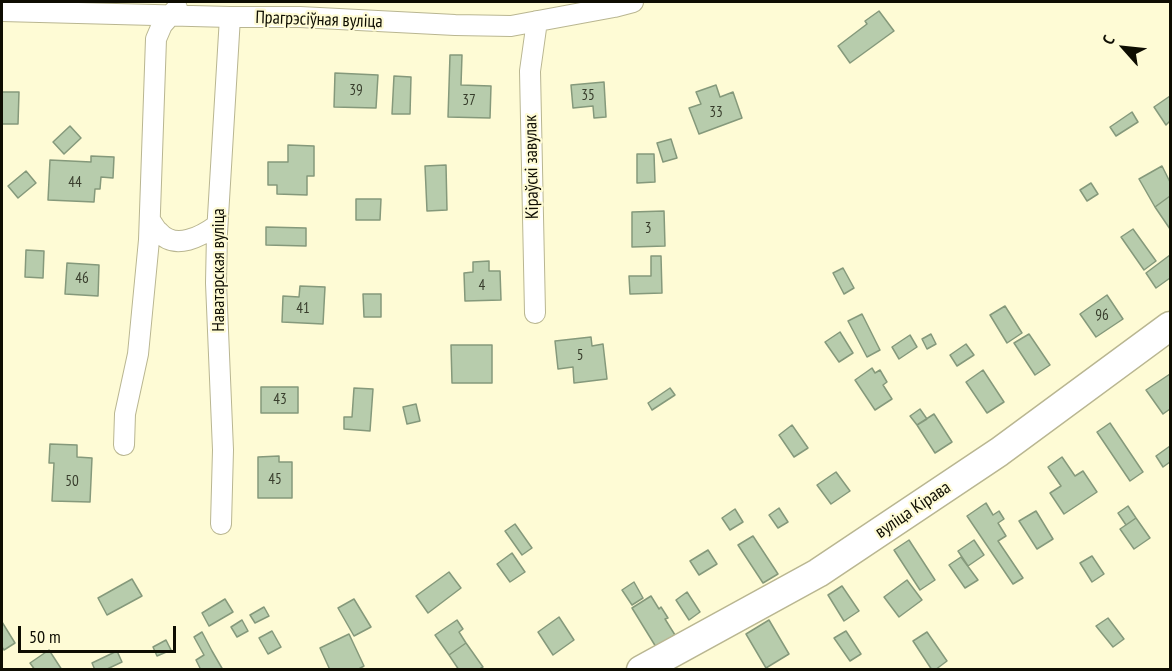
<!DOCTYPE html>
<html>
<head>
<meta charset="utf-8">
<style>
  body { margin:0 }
  #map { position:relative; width:1172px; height:671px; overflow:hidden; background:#fefbd5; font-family:"PT Sans Narrow",sans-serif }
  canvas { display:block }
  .frame { position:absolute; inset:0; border:3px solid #0e0d02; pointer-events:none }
  .north { position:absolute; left:1094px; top:18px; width:60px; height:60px; -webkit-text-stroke:4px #fefbd5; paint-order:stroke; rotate:297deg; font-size:16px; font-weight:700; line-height:24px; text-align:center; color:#0e0d02 }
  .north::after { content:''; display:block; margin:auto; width:21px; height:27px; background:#0e0d02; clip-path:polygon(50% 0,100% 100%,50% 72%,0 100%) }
  .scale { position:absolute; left:18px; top:626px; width:158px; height:27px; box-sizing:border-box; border:3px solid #0e0d02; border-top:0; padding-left:8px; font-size:18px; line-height:21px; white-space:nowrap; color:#0e0d02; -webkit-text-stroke:4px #fefbd5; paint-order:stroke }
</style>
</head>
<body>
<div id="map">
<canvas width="1172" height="671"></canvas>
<div class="frame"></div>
<div class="north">С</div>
<div class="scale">50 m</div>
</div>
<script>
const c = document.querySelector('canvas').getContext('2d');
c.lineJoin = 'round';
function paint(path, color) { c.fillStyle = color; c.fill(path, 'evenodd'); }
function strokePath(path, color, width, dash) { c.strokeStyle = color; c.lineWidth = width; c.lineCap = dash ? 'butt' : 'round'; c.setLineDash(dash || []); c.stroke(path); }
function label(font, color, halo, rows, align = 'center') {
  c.font = font + ' "PT Sans Narrow",sans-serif'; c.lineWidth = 4.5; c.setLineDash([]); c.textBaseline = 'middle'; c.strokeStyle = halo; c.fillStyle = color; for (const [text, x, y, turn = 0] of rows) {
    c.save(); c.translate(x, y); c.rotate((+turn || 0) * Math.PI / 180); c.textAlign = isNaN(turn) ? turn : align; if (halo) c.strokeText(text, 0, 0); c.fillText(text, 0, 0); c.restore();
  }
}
const building = new Path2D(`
  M879,11L894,31L850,63L838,46L867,24L865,21Z
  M450,55H462L461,85L491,86L490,118L448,117Z
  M335,73L378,75L376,108L334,107Z
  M394,76L411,77L410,114H392Z
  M604,82L606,117L594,118L593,106L573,108L571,85Z
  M716,85L720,97L733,92L742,118L699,134L689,108L701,104L696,92Z
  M2,92H19L18,124H2Z
  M1170,96V121L1166,125L1154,107Z
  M1132,112L1138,122L1116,136L1110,127Z
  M70,126L81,138L64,154L53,142Z
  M671,139L677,158L663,162L657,143Z
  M288,145L314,146V176H307V195L277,194V185H268V162H288Z
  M637,154H654L655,182L637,183Z
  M91,156L114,157L113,178L101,177L100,189H95L94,202L48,200L50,160L91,162Z
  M446,165L447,210L427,211L425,166Z
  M1162,166L1170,182V196L1155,207L1139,179Z
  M26,171L36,183L18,198L8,186Z
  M1091,183L1098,194L1087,201L1080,190Z
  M1170,196V229L1155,207Z
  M356,199H381L380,220H356Z
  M664,211L665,246L632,247V212Z
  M266,227L306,228V246L266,245Z
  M1133,229L1156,261L1144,270L1121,237Z
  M26,250L44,251L43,278L25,277Z
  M1170,255V278L1156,288L1146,273Z
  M651,256H661L662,293L630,294L629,276H651Z
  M489,261V271H500L501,300L465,301L464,273L473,272V262Z
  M67,263L99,265L98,296L65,294Z
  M843,268L854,288L844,294L833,273Z
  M300,286L325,287L323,324L282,322L283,296L299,297Z
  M363,294H381V317H364Z
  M1107,295L1123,319L1096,337L1080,314Z
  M1005,306L1022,333L1007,343L990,315Z
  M862,314L880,350L867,357L848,321Z
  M840,332L853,353L839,362L825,342Z
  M931,334L936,344L927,349L922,339Z
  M1029,334L1050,365L1035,375L1014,343Z
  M910,335L917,347L899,359L892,347Z
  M591,337L592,346L603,344L607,379L574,383L573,367L558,369L555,341Z
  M966,344L974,355L957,366L950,355Z
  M451,345H492V383H452Z
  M872,368L875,373L880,370L887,382L883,385L892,399L875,410L855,380Z
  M983,370L1004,402L987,413L966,382Z
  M1170,374V409L1163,414L1146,390Z
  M261,387H298V413H261Z
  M354,388L373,389L370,431L344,429V417H352Z
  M670,388L675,395L652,410L648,403Z
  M416,404L420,421L407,424L403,407Z
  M920,409L927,419L917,425L910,416Z
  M934,414L952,442L935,453L917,425Z
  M1110,423L1143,472L1130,481L1097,432Z
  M792,425L808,448L794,457L779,435Z
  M50,444L77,445V457L92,458L90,502L52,501L54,463H49Z
  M1170,446V462L1163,467L1156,456Z
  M279,456V462H292V498H258V457Z
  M1062,457L1075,476L1083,471L1097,492L1064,514L1050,493L1061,486L1048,467Z
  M836,472L850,491L831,504L817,485Z
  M986,503L993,515L999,511L1004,519L998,523L1006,536L998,541L1023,578L1013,584L967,516Z
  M1128,506L1136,518L1126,525L1118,513Z
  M779,508L788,522L778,528L769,515Z
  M735,509L743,522L730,530L722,518Z
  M1036,511L1053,539L1037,549L1019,521Z
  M1136,518L1150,538L1134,549L1120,529Z
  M515,524L532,548L522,555L505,531Z
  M753,536L778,574L763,583L738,545Z
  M909,540L935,580L920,590L894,550Z
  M974,540L984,555L968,566L958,551Z
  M708,550L717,564L699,575L690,561Z
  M512,553L525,572L510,582L497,564Z
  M1092,556L1104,574L1092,582L1080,563Z
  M961,557L978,580L965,588L949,565Z
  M449,572L461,588L428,613L416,596Z
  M132,579L142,596L107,615L98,598Z
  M907,580L922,600L899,617L884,597Z
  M634,582L643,598L632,605L622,590Z
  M842,586L859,611L844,621L828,595Z
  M687,592L700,612L689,620L676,600Z
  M651,596L659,609L661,607L668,618L665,619L675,635L656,647L632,608Z
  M225,599L233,612L209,626L202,613Z
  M354,599L371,627L354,636L338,608Z
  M264,607L269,616L255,623L250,615Z
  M559,617L574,640L553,655L538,632Z
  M1108,618L1124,639L1113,647L1096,626Z
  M242,620L248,631L237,637L231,627Z
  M457,620L463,629L459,632L466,643L449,655L435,635Z
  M769,620L789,654L766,668L746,634Z
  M2,622L15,643L4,650L2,647Z
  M272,631L281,647L268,654L259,638Z
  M846,631L861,654L850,661L834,638Z
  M202,632L212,651L223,670H201L196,660L204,655L194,637Z
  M927,632L947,661L935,670H932L913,641Z
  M349,634L364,666L357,670H330L320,648Z
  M166,640L171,650L157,656L153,647Z
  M466,643L483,667L478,670H459L449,655Z
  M49,650L62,670H35L30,663Z
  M117,651L122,662L105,670H95L92,663Z`);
const street = new Path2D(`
  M2,11L230,17H300L455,25L511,26L614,7L633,2
  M150,220C153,224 155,229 159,232C175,251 202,236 217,225
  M535,313L530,71L537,21
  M124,445L125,414L138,354L149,240L156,39L162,25L177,8
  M221,524L223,450L216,283L217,233L230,17`);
const secondary = new Path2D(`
  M641,670L818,573L999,452L1170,326`);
const numberNames = [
  ["39",356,91],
  ["35",588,96],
  ["37",469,101],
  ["33",716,113],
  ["44",75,183],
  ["3",648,229],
  ["46",82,279],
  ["4",482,286],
  ["41",303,309],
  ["96",1102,316],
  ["5",580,356],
  ["43",280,400],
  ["45",275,480],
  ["50",72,482]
];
const streetNames = [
  ["Прагрэсіўная вуліца",319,20,2],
  ["Кіраўскі завулак",532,167,-91],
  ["Наватарская вуліца",219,270,-90],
  ["вуліца Кірава",913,510,-34]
];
paint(building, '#b7ccac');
strokePath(building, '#85997b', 1.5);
strokePath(street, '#b9b691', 22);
strokePath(secondary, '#b9b691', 31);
strokePath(street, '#fff', 20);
strokePath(secondary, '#fff', 28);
label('15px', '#383d2c', null, numberNames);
label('18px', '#0e0d02', '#fefbd5', streetNames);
</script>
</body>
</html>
